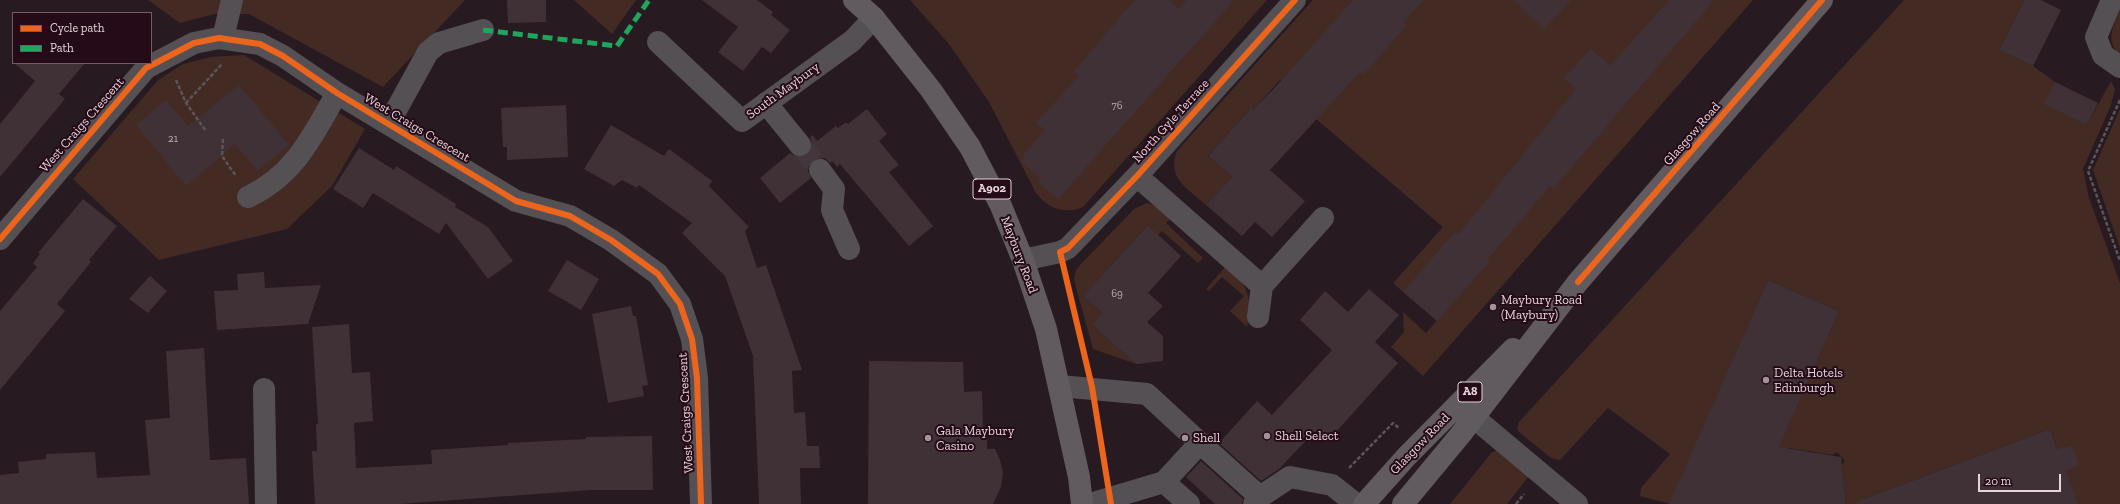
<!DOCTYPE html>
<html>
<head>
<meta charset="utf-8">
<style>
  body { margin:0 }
  #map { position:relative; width:2120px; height:504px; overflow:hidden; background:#281a21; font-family:"Zilla Slab",serif }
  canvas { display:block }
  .legend { position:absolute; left:12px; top:12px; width:140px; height:52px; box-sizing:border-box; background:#240b17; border:1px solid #725b65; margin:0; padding:5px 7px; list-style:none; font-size:12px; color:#e6d3db }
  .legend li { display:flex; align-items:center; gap:8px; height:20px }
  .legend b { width:20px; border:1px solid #725b65 }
  .scale { position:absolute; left:1978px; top:474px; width:83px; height:18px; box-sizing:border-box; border:2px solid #e6d3db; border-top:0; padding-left:5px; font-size:12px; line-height:14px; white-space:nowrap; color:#e6d3db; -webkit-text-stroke:3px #240b17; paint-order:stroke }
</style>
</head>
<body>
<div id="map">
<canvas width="2120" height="504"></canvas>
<ul class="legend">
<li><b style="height:5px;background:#eb651d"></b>Cycle path</li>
<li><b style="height:5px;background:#20a55d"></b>Path</li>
</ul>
<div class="scale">20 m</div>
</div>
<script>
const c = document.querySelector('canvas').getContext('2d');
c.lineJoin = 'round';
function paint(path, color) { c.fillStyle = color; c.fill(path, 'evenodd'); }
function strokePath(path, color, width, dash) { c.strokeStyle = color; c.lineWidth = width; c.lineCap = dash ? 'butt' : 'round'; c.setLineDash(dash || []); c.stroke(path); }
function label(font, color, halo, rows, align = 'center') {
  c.font = font + ' "Zilla Slab",serif'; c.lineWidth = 4; c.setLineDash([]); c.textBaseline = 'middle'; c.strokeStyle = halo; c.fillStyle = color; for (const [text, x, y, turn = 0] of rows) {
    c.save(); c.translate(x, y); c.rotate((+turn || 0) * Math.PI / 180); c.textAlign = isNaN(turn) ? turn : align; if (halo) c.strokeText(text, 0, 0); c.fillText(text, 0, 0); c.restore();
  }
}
const green = new Path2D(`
  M148,0H465L383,87L249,14H215L180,23Z
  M574,0H636L612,34Z
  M910,0H1267L1083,207C1065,215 1047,208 1036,193L989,102L949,44Z
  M1313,0H1753L1423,376L1391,347L1404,332L1403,312L1426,333L1488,262L1403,292L1393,283L1443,227L1316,119L1319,115L1280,80L1253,110L1250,109L1208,156L1232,177L1206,205C1188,189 1166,178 1177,151Z
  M1904,0H2024L1999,50L2033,66L2055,82L2087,125L2111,81L2115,89L2111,105L2083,169L2089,198L2120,283V504H2066L2076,500L2050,429L1864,499L1865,504H1846L1842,465L1845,461L1837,452L1833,455L1789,448L1770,501L1757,496L1839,311L1768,280L1670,504L1640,496L1641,488L1670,454L1608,408L1560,460L1551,458L1519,432L1517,429L1519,422Z
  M2120,10V55C2105,42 2113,26 2120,10Z
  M244,55L365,129L332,186L287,229L159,260L73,179L158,80L183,64L211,57Z
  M2120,109V248L2093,170Z
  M1147,203L1159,207L1171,218L1166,223L1203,258L1198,263L1162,231L1158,235L1148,225L1083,296L1102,313L1092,325L1136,364L1093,349L1074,280L1076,270L1081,264L1134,209Z
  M1227,265C1248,287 1253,297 1247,327L1230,311L1244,296L1222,277L1209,291L1206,289Z
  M1500,450L1529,476L1507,504H1450L1492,452Z`);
const building = new Path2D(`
  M507,0H546V22L508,23Z
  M702,0H757L773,12L771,15L790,30L771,53L762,47L743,71L718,52L738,27Z
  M1135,0H1169L1179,9L1187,0H1234L1058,199L1038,182L1040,179L1021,161L1025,157L1023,155L1045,130L1036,123L1079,76L1074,71Z
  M1353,0H1424L1403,23L1406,26L1363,75L1360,72L1270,170L1305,201L1272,237L1255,222L1242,236L1206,205L1232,177L1208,156L1251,108L1253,110L1281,81Z
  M1514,0H1571L1544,29Z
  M1669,0H1714L1553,189L1550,186L1487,260L1489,262L1437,321L1403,292L1455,232L1458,235L1576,89L1564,78L1591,49L1610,66Z
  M2024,0H2041L2061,10L2033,66L1999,50Z
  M14,63H85L59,94L65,99L0,177V124L35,81Z
  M2055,82L2098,103L2087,125L2044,104Z
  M239,85L289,145L257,171L235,144L186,186L136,125L166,100L188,126Z
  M566,105L568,157L507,160V147H503L501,108Z
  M867,109L887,134L879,141L899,165L889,172L933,226L909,246L840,164L837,167L832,161L830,163L825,158L813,160L809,165L808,171L811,178L780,203L760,178L790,153L795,156L802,157L808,154L812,149V143L810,137L813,135L817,141L836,126L838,128L846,122L848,124Z
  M611,125L664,156L669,149L712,181L709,186L749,227L745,231L757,268L766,265L802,370L792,371L794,413L805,412L807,446H819L820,468H800L801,504H759L753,356L725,276L682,233L692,223L639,185L637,188L622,180L614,186L584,169Z
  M359,148L394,170L396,166L456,204L455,207L488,227L513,261L488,279L446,223L439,234L373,193L363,208L333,189Z
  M83,199L117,226L89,260L91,262L57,304L65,311L0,390V311L37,267L33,263L40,254L38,253Z
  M1148,225L1181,256L1148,293L1163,306L1147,322L1163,336V361L1136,364L1092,325L1102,313L1083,296Z
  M567,260L599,279L581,310L548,291Z
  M264,272L265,288L321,285L308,324L217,330L214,291L238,290L237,274Z
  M150,276L167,291L148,313L129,299Z
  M1768,280L1839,311L1779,447L1841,457L1846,504H1669Z
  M1369,289L1399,315L1375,342L1398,363L1327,442L1315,431L1279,469L1261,481L1219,443L1257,401L1272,415L1332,350L1300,320L1325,291L1348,312Z
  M631,306L633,316H636L648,385L642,386L644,396L608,403L592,314Z
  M349,324L352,373L370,372L373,421L354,423L356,468L432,464L431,450L508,445V443L586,439V437L652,436L653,490H591L400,504H315L312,451H317L316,424H318L312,327Z
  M204,348L210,460L246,458L249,504H0V475L19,473L18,462L46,459V454L95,452L97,478L150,475L145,420L170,418L166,351Z
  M869,361L963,362L964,392L982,391L983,427H987V449H995L1000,460L1003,473L1001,487L993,504H868Z
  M2050,429L2057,449L2072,446L2079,465L2066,471L2078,504H1857L1856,502Z
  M1201,461L1243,499L1242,504H1215L1186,477Z`);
const minorTunnel = new Path2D(`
  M800,145L820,170`);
const path = new Path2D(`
  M176,80L186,103L206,131
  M2120,100L2088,171L2120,261
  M186,103L222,64
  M223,139L222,156L236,176
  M1349,468L1393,423L1399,428
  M1516,504L1524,494`);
const minor = new Path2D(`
  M2112,0L2096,37L2103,55L2120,67
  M223,38L232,0
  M658,42L742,121L852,41L874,18
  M766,103L800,145
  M389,123L428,52L439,43L483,30
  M820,170L834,189L832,210L849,249
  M1137,176L1262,286
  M248,197C295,175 313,135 337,93
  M0,239L146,68L194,43L219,38L260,44L283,56L337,93L516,201L570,216L611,240L658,274L680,304L692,339L697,378L701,504
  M1023,260L1060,252L1068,248L1137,176L1295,0
  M1258,317L1262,286L1323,218
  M1060,386L1147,394L1200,443
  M264,389L266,504
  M1459,405L1577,504
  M1164,482L1189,504
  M1090,504L1164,482L1200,443L1260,497
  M1254,504L1260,497L1290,477L1332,485L1356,504`);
const major = new Path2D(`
  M854,0L874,18L931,90L970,147L1001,206L1023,260L1046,329L1079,477L1082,504
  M1364,504L1407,456L1513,349
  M1403,504L1461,434L1578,282L1822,0`);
const quiet = new Path2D(`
  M483,30L617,46L649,0`);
const cycleway = new Path2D(`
  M0,239L146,68L194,43L219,38L260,44L283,56L337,93L516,201L570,216L611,240L658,274L680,304L692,339L697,378L701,504
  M1578,282L1822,0
  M1111,504L1092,387L1060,252L1068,248L1137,176L1295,0`);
const markers = [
  [1493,307,4,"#a4929a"],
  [1766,380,4,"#a4929a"],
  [1267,436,4,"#a4929a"],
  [928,438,4,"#a4929a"],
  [1185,438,4,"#a4929a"]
];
const numberNames = [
  ["76",1117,106],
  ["21",173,139],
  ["69",1117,294]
];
const shields = [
  [992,189,38],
  [1470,392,24]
];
const shieldNames = [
  ["A902",992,189],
  ["A8",1470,392]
];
const streetNames = [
  ["South Maybury",783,91,-36],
  ["North Gyle Terrace",1171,121,-48],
  ["West Craigs Crescent",82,125,-49],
  ["West Craigs Crescent",417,128,31],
  ["Glasgow Road",1692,134,-49],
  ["Maybury Road",1019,255,69],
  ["West Craigs Crescent",686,413,-93],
  ["Glasgow Road",1420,444,-46]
];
const poiNames = [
  ["Maybury Road",1501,300],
  ["(Maybury)",1501,315],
  ["Delta Hotels",1774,373],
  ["Edinburgh",1774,388],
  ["Gala Maybury",936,431],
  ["Casino",936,446],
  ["Shell Select",1275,436],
  ["Shell",1193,438]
];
paint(green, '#432b24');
paint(building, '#3f3135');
strokePath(minorTunnel, '#44363d', 22, [22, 11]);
strokePath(path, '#5c5559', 2.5, [4, 2]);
strokePath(minor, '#555054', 22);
strokePath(major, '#615a5f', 22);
strokePath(quiet, '#20a55d', 5, [10, 5]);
strokePath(cycleway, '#eb651d', 6);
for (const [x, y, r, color] of markers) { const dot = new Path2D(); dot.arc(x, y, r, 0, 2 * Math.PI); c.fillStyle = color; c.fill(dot); strokePath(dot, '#240b17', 1.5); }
label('11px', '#bcaab2', null, numberNames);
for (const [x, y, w] of shields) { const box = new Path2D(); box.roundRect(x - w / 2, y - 10, w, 20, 3); c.fillStyle = '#240b17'; c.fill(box); strokePath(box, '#e6d3db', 1); }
label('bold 12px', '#e6d3db', null, shieldNames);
label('13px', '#e6d3db', '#240b17', streetNames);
label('13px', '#e6d3db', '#240b17', poiNames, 'left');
</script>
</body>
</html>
